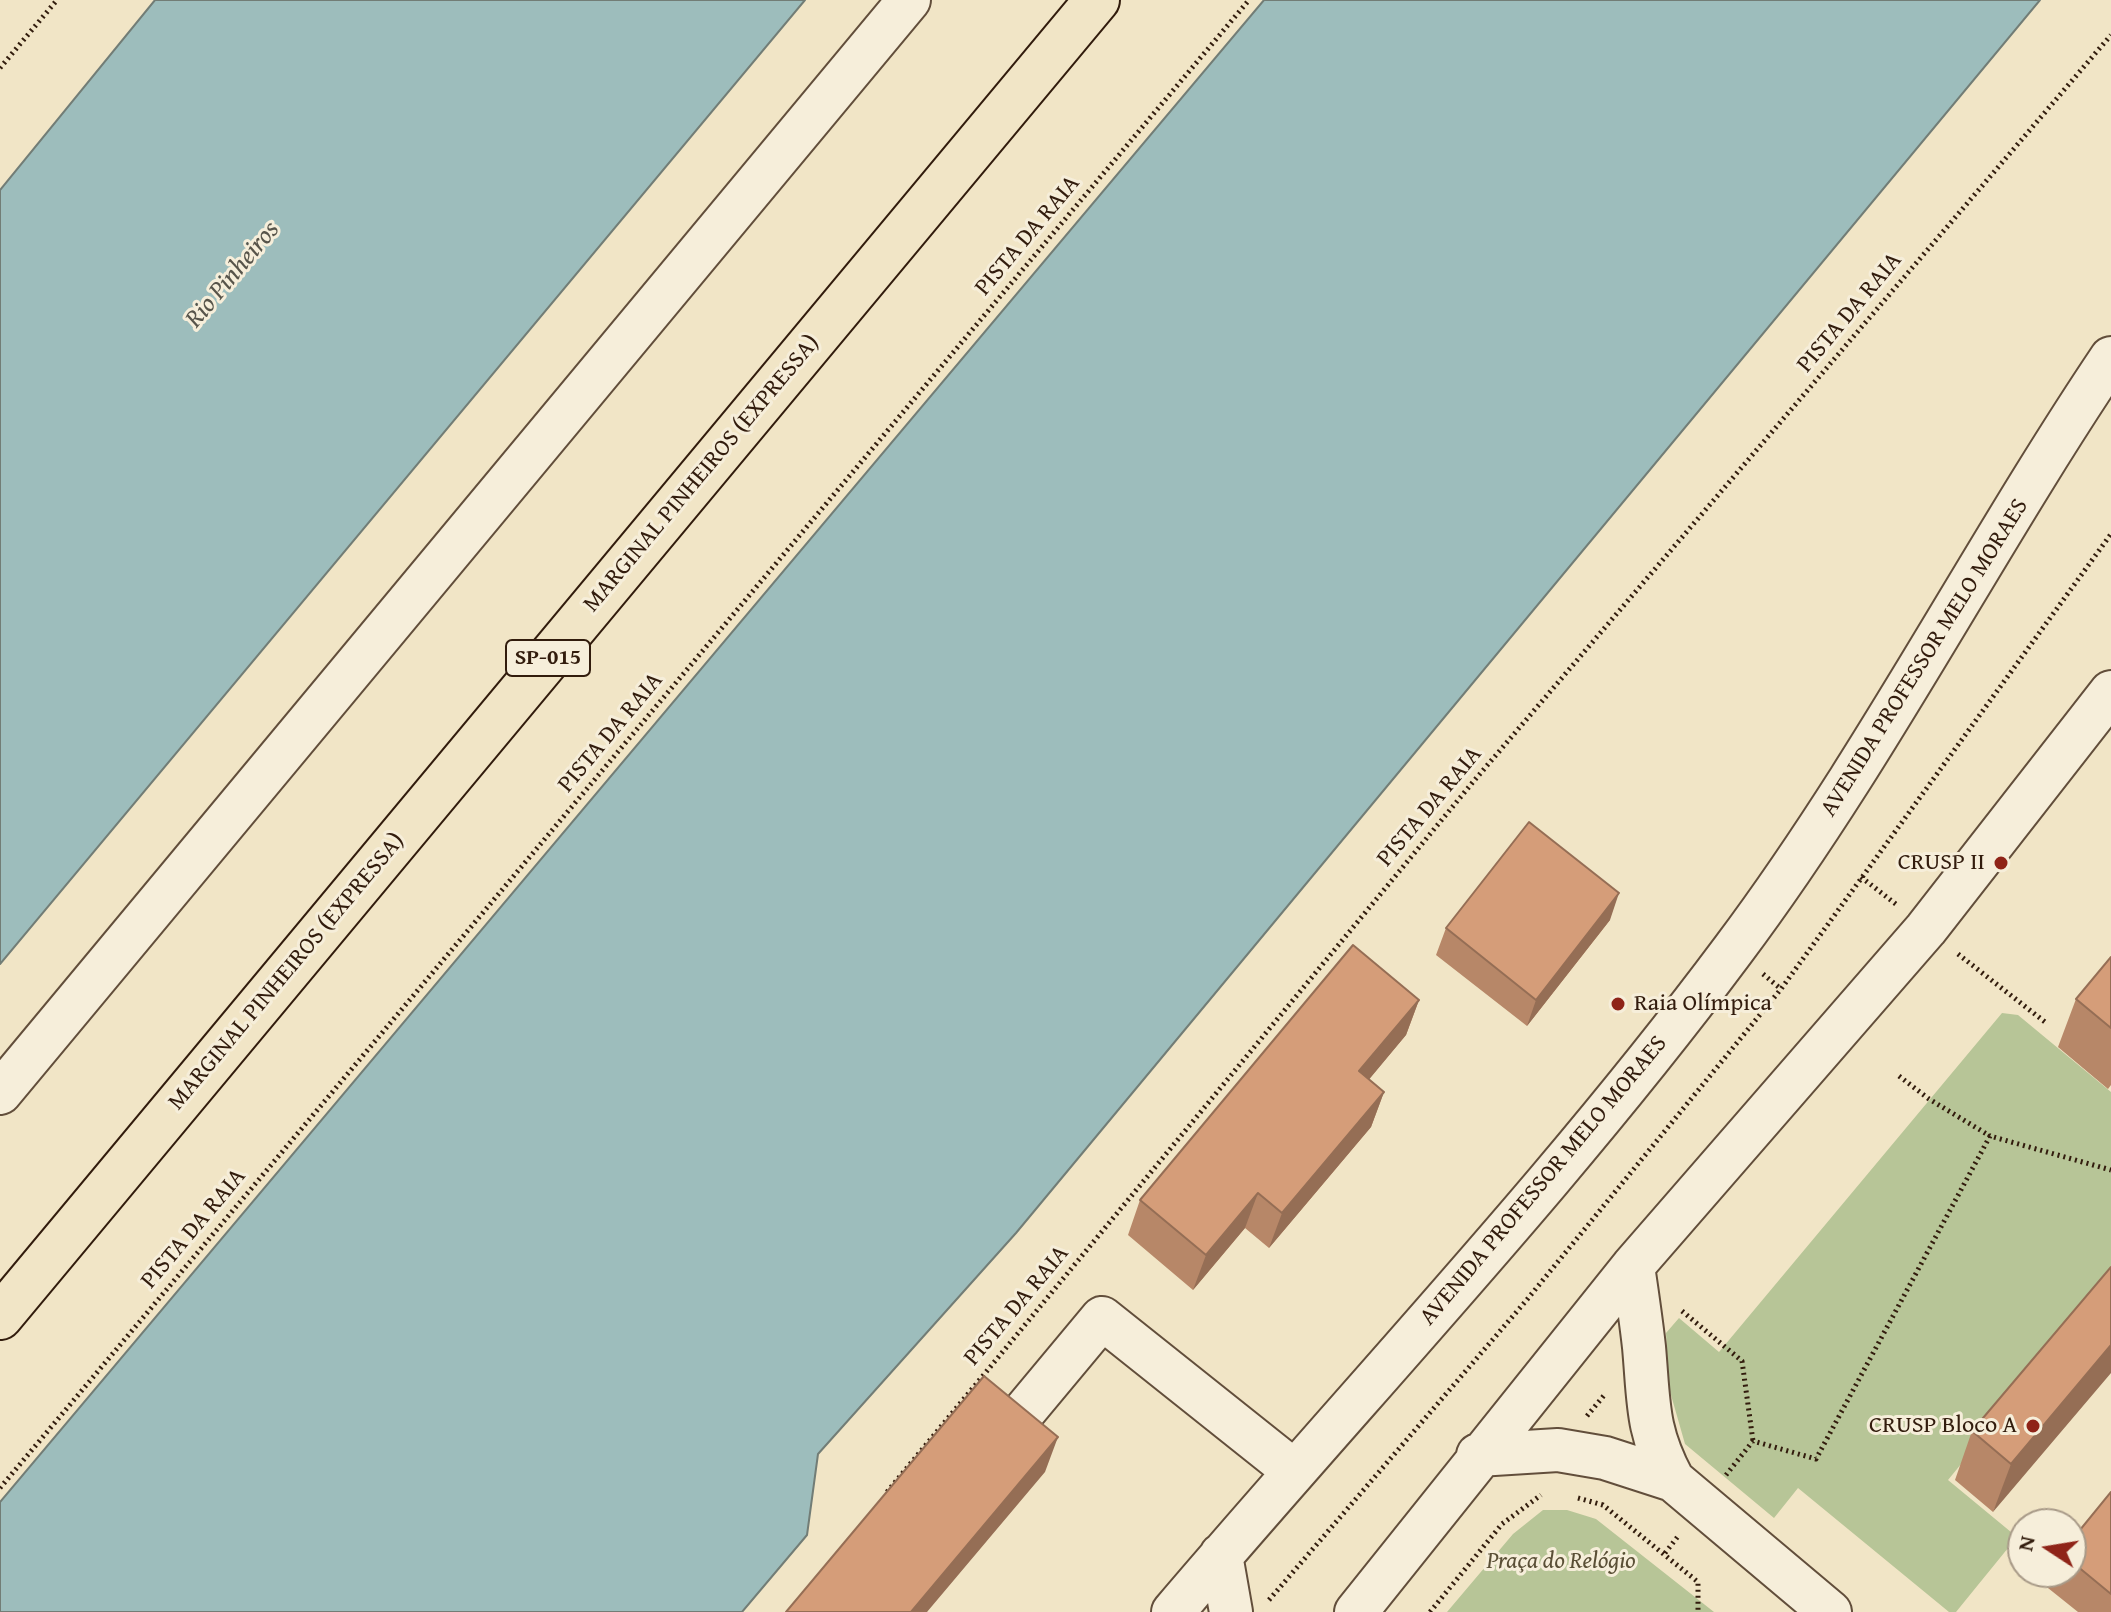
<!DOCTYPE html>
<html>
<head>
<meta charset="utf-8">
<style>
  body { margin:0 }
  #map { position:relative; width:2111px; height:1612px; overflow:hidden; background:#f1e5c6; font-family:"Gentium Book Plus",serif }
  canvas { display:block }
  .north { position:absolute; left:2007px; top:1508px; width:80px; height:80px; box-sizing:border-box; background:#f6eeda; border:2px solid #a89a88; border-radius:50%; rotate:282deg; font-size:22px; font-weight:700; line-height:32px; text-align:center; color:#321c0d }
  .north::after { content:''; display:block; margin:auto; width:28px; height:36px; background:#8f2418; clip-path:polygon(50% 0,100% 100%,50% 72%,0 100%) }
</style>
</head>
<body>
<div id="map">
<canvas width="2111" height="1612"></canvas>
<div class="north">N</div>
</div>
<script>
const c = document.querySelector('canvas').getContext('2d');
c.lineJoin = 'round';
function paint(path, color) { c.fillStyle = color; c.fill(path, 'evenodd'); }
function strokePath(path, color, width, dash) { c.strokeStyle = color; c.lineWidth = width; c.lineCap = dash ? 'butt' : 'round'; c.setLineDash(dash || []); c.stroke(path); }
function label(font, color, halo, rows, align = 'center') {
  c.font = font + ' "Gentium Book Plus",serif'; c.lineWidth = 6; c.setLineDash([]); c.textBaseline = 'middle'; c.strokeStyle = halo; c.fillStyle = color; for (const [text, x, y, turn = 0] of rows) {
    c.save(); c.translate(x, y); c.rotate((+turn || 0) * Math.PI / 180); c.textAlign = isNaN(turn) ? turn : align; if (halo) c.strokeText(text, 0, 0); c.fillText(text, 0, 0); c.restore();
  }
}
const green = new Path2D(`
  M2002,1013L2018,1015L2111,1092V1281L1948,1480L2017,1537L1956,1612H1949L1798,1488L1774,1518L1685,1444L1669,1388L1666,1333L1679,1318L1719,1352Z
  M1543,1510H1567L1596,1519L1714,1612H1447L1513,1534Z`);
const water = new Path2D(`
  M155,0H805L0,964V190Z
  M1264,0H2040L1016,1233L818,1454L807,1535L742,1612H0V1502Z`);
const path = new Path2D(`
  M0,68L57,0
  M1861,877L1897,905
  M1958,954L2045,1022
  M1763,974L1781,989
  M1899,1076L1929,1099L1990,1136
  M1682,1311L1742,1361L1753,1441
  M1587,1416L1606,1393
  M1726,1475L1753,1441L1816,1459L1990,1136L2111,1170
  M0,1488L1249,0
  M887,1492L1473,782L2111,35
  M1578,1498L1603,1505L1698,1582V1612
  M1665,1553L1679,1535
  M1269,1600L1525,1302L1781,989L2111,534
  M1430,1612L1502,1524L1541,1495`);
const minor = new Path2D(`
  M0,1093L909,0
  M1633,1266C1637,1293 1641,1320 1644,1347C1649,1402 1646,1430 1673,1480L1830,1612
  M1017,1420L1102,1318L1294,1471
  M1478,1455L1558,1450L1605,1458L1673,1480
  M1221,1555L1231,1612
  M1173,1612C1360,1392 1560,1182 1733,950C1874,762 1980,553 2111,358
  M1356,1612L1633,1266L1926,929L2111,692`);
const highway = new Path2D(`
  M0,1317L1097,0`);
const wall = new Path2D(`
  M1610,920L1527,1026L1436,955L1446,928Z
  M2111,957V1085L2108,1089L2058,1047L2076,999Z
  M1419,1000L1406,1035L1369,1079L1384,1092L1371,1127L1269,1248L1245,1228L1193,1290L1128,1235L1140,1200Z
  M2111,1267L1993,1512L1955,1480L1972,1431Z
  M2111,1492V1612H2078L2048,1588L2054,1572H2071V1541Z`);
const shadedWall = new Path2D(`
  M1619,893L1610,920L1527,1026L1536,1000Z
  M1419,1000L1406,1035L1347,1106L1359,1071Z
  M1384,1092L1371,1127L1269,1248L1282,1213Z
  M1258,1193L1245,1228L1193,1290L1206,1255Z
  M2111,1345V1373L1993,1512L2011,1464Z
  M1058,1437L1045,1472L927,1612H911Z`);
const building = new Path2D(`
  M1529,822L1619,893L1536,1000L1446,928Z
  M1353,945L1419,1000L1359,1071L1384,1092L1282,1213L1258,1193L1206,1255L1140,1200Z
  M2111,957V1028L2076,999Z
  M2111,1267V1345L2011,1464L1972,1431Z
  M984,1376L1058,1437L911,1612H786Z
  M2111,1492V1594L2071,1561V1541Z`);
const markers = [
  [2001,863,8,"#8f2418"],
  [1618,1004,8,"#8f2418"],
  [2033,1426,8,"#8f2418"]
];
const shields = [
  [548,658,84]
];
const shieldNames = [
  ["SP-015",548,658]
];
const streetNames = [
  ["PISTA DA RAIA",1028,236,-50],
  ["PISTA DA RAIA",1850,313,-50],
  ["MARGINAL PINHEIROS (EXPRESSA)",702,474,-50],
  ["AVENIDA PROFESSOR MELO MORAES",1925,658,-58],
  ["PISTA DA RAIA",611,733,-50],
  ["PISTA DA RAIA",1430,807,-50],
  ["MARGINAL PINHEIROS (EXPRESSA)",287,972,-50],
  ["AVENIDA PROFESSOR MELO MORAES",1544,1181,-50],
  ["PISTA DA RAIA",194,1229,-50],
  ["PISTA DA RAIA",1017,1306,-50]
];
const poiNames = [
  ["CRUSP II",1985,863],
  ["Raia Olímpica",1634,1004,"left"],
  ["CRUSP Bloco A",2017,1426]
];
const parkNames = [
  ["Praça do Relógio",1561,1562]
];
const waterNames = [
  ["Rio Pinheiros",233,275,-50]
];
paint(green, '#b7c597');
paint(water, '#9dbdbc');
strokePath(water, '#727d76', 2);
strokePath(minor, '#624e3b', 46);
strokePath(highway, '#321c0d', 48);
strokePath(path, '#321c0d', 5, [2, 4]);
strokePath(minor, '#f6eeda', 42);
strokePath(highway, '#f1e5c6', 44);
paint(wall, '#b78768');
paint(shadedWall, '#956e55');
paint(building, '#d59d79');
strokePath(building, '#956e55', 2);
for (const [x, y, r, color] of markers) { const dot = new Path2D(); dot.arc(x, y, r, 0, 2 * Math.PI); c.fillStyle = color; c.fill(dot); strokePath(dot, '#f6eeda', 3); }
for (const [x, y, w] of shields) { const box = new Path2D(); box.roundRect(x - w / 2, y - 18, w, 36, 6); c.fillStyle = '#f6eeda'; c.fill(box); strokePath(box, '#321c0d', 2); }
label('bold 22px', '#321c0d', null, shieldNames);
label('24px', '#321c0d', '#f6eeda', streetNames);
label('24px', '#321c0d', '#f6eeda', poiNames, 'right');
label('italic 24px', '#5a4f36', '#f6eeda', parkNames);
label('italic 26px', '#57544a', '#f6eeda', waterNames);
</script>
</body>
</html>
